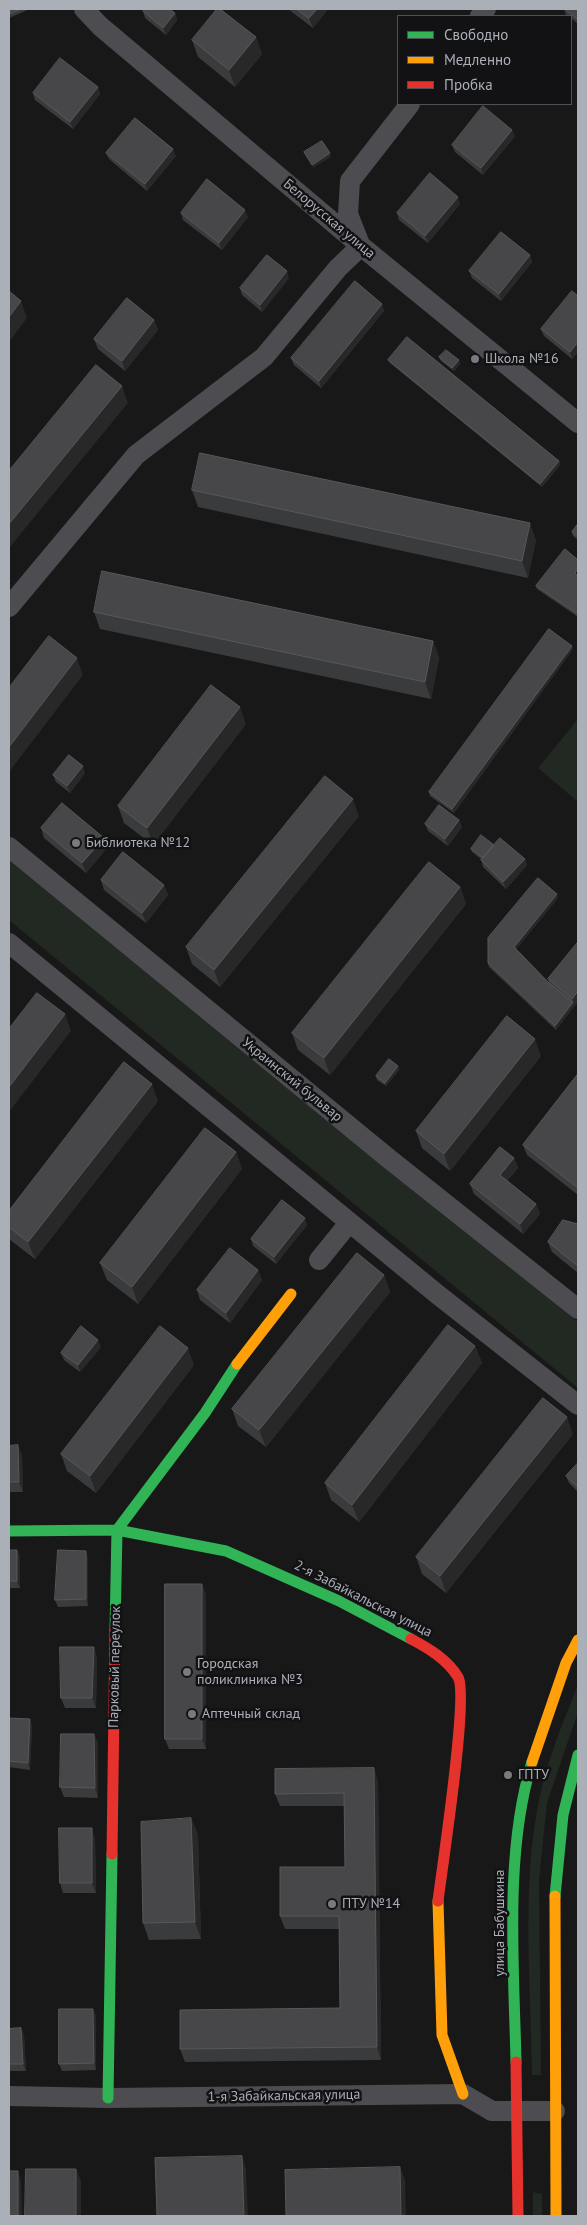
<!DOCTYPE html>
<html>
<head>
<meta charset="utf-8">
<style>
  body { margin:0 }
  #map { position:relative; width:587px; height:2225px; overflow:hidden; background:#181818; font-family:"PT Sans",sans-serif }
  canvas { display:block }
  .frame { position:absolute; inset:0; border:10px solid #abafb7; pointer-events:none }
  .legend { position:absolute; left:397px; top:15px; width:175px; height:90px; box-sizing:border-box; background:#121214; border:1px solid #4f5155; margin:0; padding:6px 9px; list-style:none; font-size:15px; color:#abafb7 }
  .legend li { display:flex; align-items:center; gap:10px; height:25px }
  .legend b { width:25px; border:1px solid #4f5155 }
</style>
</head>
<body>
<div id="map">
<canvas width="587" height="2225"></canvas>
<div class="frame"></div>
<ul class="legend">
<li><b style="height:6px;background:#30b455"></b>Свободно</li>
<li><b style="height:6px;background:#ff9f0a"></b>Медленно</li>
<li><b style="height:6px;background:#e5322d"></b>Пробка</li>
</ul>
</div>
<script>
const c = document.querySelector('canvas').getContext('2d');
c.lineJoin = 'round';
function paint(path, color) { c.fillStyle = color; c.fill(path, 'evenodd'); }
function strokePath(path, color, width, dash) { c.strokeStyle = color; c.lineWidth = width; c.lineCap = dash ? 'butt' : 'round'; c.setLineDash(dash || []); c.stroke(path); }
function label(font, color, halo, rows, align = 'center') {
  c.font = font + ' "PT Sans",sans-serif'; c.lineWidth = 5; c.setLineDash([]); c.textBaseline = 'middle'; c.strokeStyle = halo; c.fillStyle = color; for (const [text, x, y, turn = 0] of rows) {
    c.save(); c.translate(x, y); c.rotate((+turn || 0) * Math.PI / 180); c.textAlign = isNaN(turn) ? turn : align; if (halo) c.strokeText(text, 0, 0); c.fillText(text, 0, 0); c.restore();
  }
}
const green = new Path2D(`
  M578,719V802L538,768Z
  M9,853L578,1322V1388L9,920Z
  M578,1685V1712L547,1803L539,1881L541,2075H532C531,1984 521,1889 539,1800C547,1760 563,1722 578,1685Z
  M533,2192L542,2194V2216H533Z`);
const street = new Path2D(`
  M84,9L100,26L361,246L578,423
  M480,16L486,9
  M359,242L348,214L350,181L410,104
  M9,607L136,455L264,357L338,268L361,246
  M9,847L388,1158L578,1309
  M9,943L437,1294L578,1405
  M319,1260L349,1223
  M9,2096L108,2098L463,2094L492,2111H555`);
const fast = new Path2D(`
  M9,1531L117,1530L226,1551L339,1601L411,1639
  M115,1630L117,1530L205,1413L237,1364
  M555,1896L563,1815L578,1755
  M516,2062C514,1967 504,1852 532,1762
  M108,2098L112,1854`);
const slow = new Path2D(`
  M237,1364L291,1294
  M532,1762L566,1663L578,1640
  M555,1896L556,2216
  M438,1901L442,2035L463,2094`);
const jam = new Path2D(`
  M411,1639C428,1648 447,1659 458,1677C469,1695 442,1868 438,1901
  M112,1854L115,1630
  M516,2062L518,2216`);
const wall = new Path2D(`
  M9,9H30L9,18Z
  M288,9H328L313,28Z
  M564,9H578V24L571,18V16H568L566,15Z
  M143,11L175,13L177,20L166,35L145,18Z
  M256,37L262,54L235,87L198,57L192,40Z
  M98,87L100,94L73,129L35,100L33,93Z
  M515,136L483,175L455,152L452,145Z
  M106,153L176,156L147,191L109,159Z
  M460,204L428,243L399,220L397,213Z
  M181,213L248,217L222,250L183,220Z
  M530,255L532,262L501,301L472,278L469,271Z
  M289,278L262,312L242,295L240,288Z
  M578,296V352L572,359L544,336L541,329Z
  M382,304L384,311L321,388L294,365L291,358Z
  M154,320L158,330L125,371L98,349L94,339Z
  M439,357L459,360L460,364L454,371L441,361Z
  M388,360L559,461L560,465L542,487L390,363Z
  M192,490L536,540L528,578L198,507Z
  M578,524V540L573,536L572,532Z
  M578,575V617L537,589L536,586Z
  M94,612L433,641L439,658L431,699L100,629Z
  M573,649L454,813L430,796L429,792Z
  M246,724L153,845L124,823L118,806Z
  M85,773L70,793L56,782L53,775Z
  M359,816L220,987L192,964L186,947Z
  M459,820L462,827L448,846L428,831L425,824Z
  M41,828L104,838L107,848L86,873L44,838Z
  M494,845L525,859L527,865L506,889L483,867L481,859L472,852L471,849Z
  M101,880L164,885L168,895L146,923L104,890Z
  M460,887L466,904L330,1075L298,1050L292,1033Z
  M558,898L516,949L549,983L548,979L578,942V1001L556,1030L489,967L488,963Z
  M541,1056L450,1171L422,1148L416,1131Z
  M398,1066L399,1070L386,1086L377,1080L376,1076Z
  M578,1074V1195L527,1155L523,1145Z
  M158,1101L35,1259L9,1239V1211Z
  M236,1152L242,1169L138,1304L107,1280L100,1263Z
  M514,1158L518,1168L507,1181L536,1204L540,1214L523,1234L474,1194L470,1184Z
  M578,1224V1273L552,1252L548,1242Z
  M307,1225L276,1264L253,1246L251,1239Z
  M258,1270L262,1280L230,1323L200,1300L197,1290Z
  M384,1275L390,1292L266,1447L238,1426L232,1409Z
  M475,1346L482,1363L359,1522L331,1500L325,1483Z
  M101,1347L80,1372L64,1360L61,1353Z
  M194,1365L96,1493L67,1471L61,1454Z
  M573,1434L446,1593L422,1574L416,1557Z
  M9,1446L22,1455L23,1492H9Z
  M578,1463V1492L569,1483L566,1476Z
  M9,1550H17L20,1557V1588H9Z
  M88,1558V1606L58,1607L55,1600Z
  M206,1594V1749H169L165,1739Z
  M97,1657L96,1708H65L61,1698Z
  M9,1718L32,1726L30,1770L9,1767Z
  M94,1734L98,1744V1798L64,1797L60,1787Z
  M378,1781L381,2060L185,2062L180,2049L340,2008L339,1929H285L280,1916L345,1867L344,1806H280L275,1794Z
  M191,1818L198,1835L201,1939L149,1940L143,1923Z
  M95,1838L96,1893H63L60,1883Z
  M96,2016V2070L62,2071L59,2064Z
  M21,2028L24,2035L26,2071H9V2029Z`);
const shadedWall = new Path2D(`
  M317,9H328L313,28L309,18Z
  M175,13L177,20L166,35L163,28Z
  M256,37L262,54L235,87L229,70Z
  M98,87L100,94L73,129L70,122Z
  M512,130L515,136L483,175L481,168Z
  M173,149L176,156L147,191L145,184Z
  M330,153L331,157L313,168L312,165Z
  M458,197L460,204L428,243L425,236Z
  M245,210L248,217L222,250L219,243Z
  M530,255L532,262L501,301L499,294Z
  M287,271L289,278L262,312L260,305Z
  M21,301L27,318L9,342V317Z
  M382,304L384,311L321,388L319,381Z
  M154,320L158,330L125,371L122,361Z
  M578,342V352L572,359L570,352Z
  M459,360L460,364L454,371L452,368Z
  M122,386L128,403L9,548V524Z
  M559,461L560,465L542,487L540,484Z
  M530,523L536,540L528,578L522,561Z
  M433,641L439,658L431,699L425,682Z
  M572,646L573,649L454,813L452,809Z
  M77,658L83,675L9,772V747Z
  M240,707L246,724L153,845L147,828Z
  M83,766L85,773L70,793L67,786Z
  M353,799L359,816L220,987L214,970Z
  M459,820L462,827L448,846L445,839Z
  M104,838L107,848L86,873L82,863Z
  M525,859L527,865L506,889L503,882Z
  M164,885L168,895L146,923L142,913Z
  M460,887L466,904L330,1075L324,1058Z
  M557,894L558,898L515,950L514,947Z
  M578,991V1001L574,1006L572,999Z
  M573,1002L574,1006L556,1030L555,1026Z
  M65,1014L71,1031L9,1112V1087Z
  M535,1039L541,1056L450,1171L444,1154Z
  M398,1066L399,1070L386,1086L385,1083Z
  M152,1084L158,1101L35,1259L28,1242Z
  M236,1152L242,1169L138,1304L132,1287Z
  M514,1158L518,1168L504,1185L500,1175Z
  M536,1204L540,1214L523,1234L520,1224Z
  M305,1218L307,1225L276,1264L274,1257Z
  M258,1270L262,1280L230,1323L226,1313Z
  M384,1275L390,1292L266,1447L259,1430Z
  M98,1340L101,1347L80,1372L78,1365Z
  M475,1346L482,1363L359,1522L352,1505Z
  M188,1348L194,1365L96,1493L90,1476Z
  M567,1417L573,1434L446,1593L440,1576Z
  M18,1445L22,1455L23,1492L19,1482Z
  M17,1550L20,1557V1588L17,1581Z
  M86,1551L88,1558V1606L86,1599Z
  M202,1584L206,1594V1749L202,1739Z
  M94,1647L97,1657L96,1708L92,1698Z
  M30,1719L32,1726L30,1770L28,1763Z
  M94,1734L98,1744V1798L95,1788Z
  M374,1768L378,1781L381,2060L377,2047Z
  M191,1818L198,1835L201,1939L195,1922Z
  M92,1828L95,1838L96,1893L92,1883Z
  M93,2009L96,2016V2070L94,2063Z
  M21,2028L24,2035L26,2071L23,2064Z
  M242,2156L246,2168L248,2216H244Z
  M400,2167L405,2180L406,2216H401Z
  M76,2169L81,2181V2216H76Z
  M18,2171L21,2181L22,2216H18Z`);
const building = new Path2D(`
  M9,9H21L9,14Z
  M145,9H169L175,13L163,28L143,11Z
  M217,9H220L256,37L229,70L192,40Z
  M297,9H317L309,18Z
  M565,9H578V19Z
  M60,58L98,87L70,122L33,93Z
  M483,106L512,130L481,168L452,145Z
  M135,118L173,149L145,184L106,153Z
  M322,141L330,153L312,165L304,152Z
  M430,173L458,197L425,236L397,213Z
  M207,179L245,210L219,243L181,213Z
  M501,232L530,255L499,294L469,271Z
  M267,255L287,271L260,305L240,288Z
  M355,281L382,304L319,381L291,358Z
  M9,291L21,301L9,317Z
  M572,291L578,296V342L570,352L541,329Z
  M127,298L154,320L122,361L94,339Z
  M407,337L559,461L540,484L388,360Z
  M446,350L459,360L452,368L439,357Z
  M96,365L122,386L9,524V471Z
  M200,453L530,523L522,561L192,490Z
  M578,524V537L572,532Z
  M565,549L578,560V569L575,573L578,576V614L536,586Z
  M102,571L433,641L425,682L94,612Z
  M549,629L572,646L452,809L429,792Z
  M49,636L77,658L9,747V688Z
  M211,685L240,707L147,828L118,806Z
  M69,755L83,766L67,786L53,775Z
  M325,776L353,799L214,970L186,947Z
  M62,803L104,838L82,863L41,828Z
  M439,805L459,820L445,839L425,824Z
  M481,835L494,845L483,858L471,849Z
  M500,838L525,859L503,882L481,860Z
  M123,852L164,885L142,913L101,880Z
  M429,862L460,887L324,1058L292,1033Z
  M538,878L557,894L514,947L549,983L573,1002L555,1026L488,963V938Z
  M578,942V991L572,999L548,979Z
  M37,993L65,1014L9,1087V1029Z
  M507,1016L535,1039L444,1154L416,1131Z
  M389,1059L398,1066L385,1083L376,1076Z
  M124,1062L152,1084L28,1242L9,1227V1211Z
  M578,1074V1188L523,1145Z
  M205,1128L236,1152L132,1287L100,1263Z
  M500,1147L514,1158L500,1175L536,1204L520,1224L470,1184Z
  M282,1200L305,1218L274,1257L251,1239Z
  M563,1220L578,1224V1266L548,1242Z
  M230,1248L258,1270L226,1313L197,1290Z
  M357,1253L384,1275L259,1430L232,1409Z
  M448,1325L475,1346L352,1505L325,1483Z
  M81,1326L98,1340L78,1365L61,1353Z
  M160,1326L188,1348L90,1476L61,1454Z
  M543,1398L567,1417L440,1576L416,1557Z
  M18,1445L19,1482H9V1446Z
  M578,1463V1487L566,1476Z
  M9,1550H17V1581H9Z
  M58,1550L86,1551V1599L55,1600Z
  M165,1584H202V1739H165Z
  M60,1647H94L92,1698H61Z
  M9,1718L30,1719L28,1763L9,1761Z
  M61,1734H94L95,1788L60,1787Z
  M374,1768L377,2047L180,2049V2010L340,2008L339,1916H280V1867H345L344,1793L275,1794V1769Z
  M191,1818L195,1922L143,1923L141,1822Z
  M59,1828H92V1883H60Z
  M59,2009H93L94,2063L59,2064Z
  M21,2028L23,2064H9V2029Z
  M242,2156L244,2216H157L155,2158Z
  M400,2167L401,2216H286L285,2170Z
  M26,2169H76V2216H25Z
  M9,2171H18V2216H9Z`);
const markers = [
  [475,359,5,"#787a7f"],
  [76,843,5,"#787a7f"],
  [187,1672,5,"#787a7f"],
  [192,1714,5,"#787a7f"],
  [508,1775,5,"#787a7f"],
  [332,1904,5,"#787a7f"]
];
const streetNames = [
  ["Белорусская улица",329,219,40],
  ["Украинский бульвар",292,1080,39],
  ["2-я Забайкальская улица",363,1599,27],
  ["Парковый переулок",115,1667,-89],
  ["улица Бабушкина",500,1923,-90],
  ["1-я Забайкальская улица",284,2096,-1]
];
const poiNames = [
  ["Школа №16",485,359],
  ["Библиотека №12",86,843],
  ["Городская",197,1664],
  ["поликлиника №3",197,1680],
  ["Аптечный склад",202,1714],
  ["ГПТУ",518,1775],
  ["ПТУ №14",342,1904]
];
paint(green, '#222822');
strokePath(street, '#4d4d51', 20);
strokePath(fast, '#30b455', 11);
strokePath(slow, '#ff9f0a', 11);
strokePath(jam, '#e5322d', 11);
paint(wall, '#3a3b3c');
paint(shadedWall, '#282828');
paint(building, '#474749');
strokePath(building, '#56585b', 1);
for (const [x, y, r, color] of markers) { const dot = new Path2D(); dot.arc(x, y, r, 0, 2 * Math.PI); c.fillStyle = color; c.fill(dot); strokePath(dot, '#121214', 2); }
label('14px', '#abafb7', '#121214', streetNames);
label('14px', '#abafb7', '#121214', poiNames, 'left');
</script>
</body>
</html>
